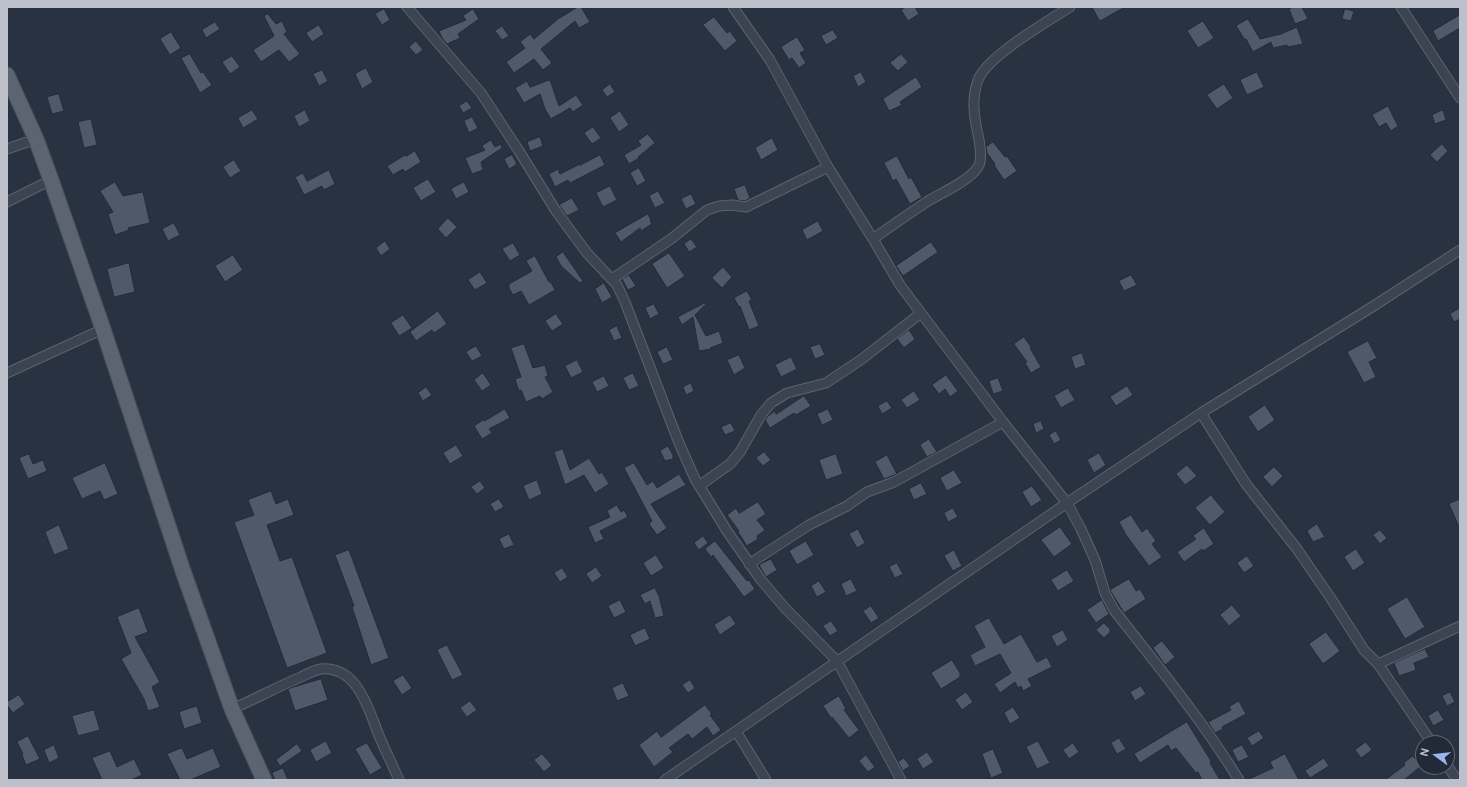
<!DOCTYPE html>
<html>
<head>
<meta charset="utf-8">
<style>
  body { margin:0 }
  #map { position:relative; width:1467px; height:787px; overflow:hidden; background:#293241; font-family:Cabin,sans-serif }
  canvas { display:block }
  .frame { position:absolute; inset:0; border:8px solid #bbc0cb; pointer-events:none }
  .north { position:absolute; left:1415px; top:735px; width:40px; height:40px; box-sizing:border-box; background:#222937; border:1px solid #5f6572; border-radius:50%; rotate:285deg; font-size:11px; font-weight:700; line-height:16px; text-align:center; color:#bbc0cb }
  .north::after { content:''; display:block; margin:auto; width:14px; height:18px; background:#9ab6f1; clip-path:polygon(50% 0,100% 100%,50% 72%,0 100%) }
</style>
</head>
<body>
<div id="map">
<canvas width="1467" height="787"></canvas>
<div class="frame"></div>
<div class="north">N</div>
</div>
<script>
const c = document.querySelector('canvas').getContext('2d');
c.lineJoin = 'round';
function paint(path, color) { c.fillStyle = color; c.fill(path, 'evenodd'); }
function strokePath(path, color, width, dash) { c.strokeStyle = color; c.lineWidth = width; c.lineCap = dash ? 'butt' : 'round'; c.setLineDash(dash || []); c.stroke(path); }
const building = new Path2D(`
  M578,7H581L590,22L579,28L575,21L541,49L552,63L543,70L534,59L514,73L506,62L525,48L520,42L530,34L534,39L558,19Z
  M906,7H915L919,14L908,21L901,10Z
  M1092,7H1125L1100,21Z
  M1295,7H1302L1308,19L1295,24L1289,9Z
  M384,9L390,20L382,25L375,14Z
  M473,9L479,19L458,34L460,38L447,44L442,38L439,31L466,20L463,16Z
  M1345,9L1354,11L1351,21L1342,19Z
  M268,14L276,24L282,21L287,32L284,34L300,54L289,62L279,50L261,62L253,50L274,36L264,16Z
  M1460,15V28L1438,41L1433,31Z
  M714,17L727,33L730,31L737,41L725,51L703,25Z
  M1248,19L1260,39L1281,34L1297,27L1303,44L1288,47L1287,45L1273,48L1271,42L1253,52L1246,39L1245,40L1236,26Z
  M1203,21L1214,38L1198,48L1187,31Z
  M215,22L220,29L206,38L202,30Z
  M319,25L324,34L312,42L306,33Z
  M502,26L509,36L502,40L495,31Z
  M833,30L838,38L826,45L821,36Z
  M171,32L181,48L170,55L160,39Z
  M797,37L805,50L800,53L806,63L799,68L792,58L789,60L781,47Z
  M416,41L423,50L416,55L409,47Z
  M190,54L201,73L203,72L212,85L200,93L181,58Z
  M901,54L908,62L898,71L890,63Z
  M232,56L240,67L230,74L222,62Z
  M366,68L373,82L362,89L355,74Z
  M322,70L328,81L319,86L313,74Z
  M861,72L866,82L858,87L853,76Z
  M1257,72L1264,87L1247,95L1240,80Z
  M916,77L922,87L900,102L902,105L889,111L883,99Z
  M550,80L559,106L576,95L583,105L573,112L570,108L551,119L545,109L540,94L524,103L515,88L527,81L530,87Z
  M610,84L615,92L607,97L602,90Z
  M1224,84L1233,98L1217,109L1207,95Z
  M59,94L64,111L52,114L47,97Z
  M467,101L472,108L463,113L459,106Z
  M1388,106L1398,126L1391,131L1386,123L1379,127L1372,115Z
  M252,110L258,119L243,128L238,118Z
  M305,110L310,121L299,127L294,116Z
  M1443,110L1446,120L1435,124L1432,115Z
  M620,111L629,125L619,132L610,118Z
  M472,117L478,128L469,133L464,121Z
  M91,119L97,145L84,148L78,122Z
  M593,127L601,138L592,144L584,133Z
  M648,134L655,143L638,157L639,158L629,164L624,155L641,145L638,141Z
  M540,137L543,146L530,151L527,142Z
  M772,138L778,150L761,160L755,148Z
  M491,140L495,147L501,144L502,148L481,162L483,170L472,174L465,158L485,150L482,146Z
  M993,142L1005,157L1007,156L1017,171L1004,180L994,165L995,164L987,153L986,147Z
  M1442,144L1448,151L1437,162L1430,155Z
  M415,151L421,162L405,172L403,169L393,175L387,166L405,155L406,156Z
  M512,155L516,162V165L509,169L504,159Z
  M600,155L605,165L570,183L568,180L555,187L549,174L558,169L560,174L580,164V165Z
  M897,156L909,179L911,177L922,197L910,204L896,179L893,181L884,163Z
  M234,160L241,171L230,178L223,167Z
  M639,168L646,181L637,186L630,173Z
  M329,170L335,184L324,190L322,186L304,195L295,177L303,173L307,181Z
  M428,179L436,192L421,201L413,188Z
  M115,182L123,196L143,192L150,223L128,228L129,230L115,235L108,214L113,212L100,191Z
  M464,182L469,192L456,199L451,189Z
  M745,185L750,198L745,201L738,200L734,189Z
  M610,186L617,200L603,207L596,193Z
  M658,191L665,203L655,208L649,196Z
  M691,194L696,204L686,209L681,199Z
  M572,198L579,210L567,216L559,205Z
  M648,214L651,220L650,221L652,224L641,231L640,228L621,242L615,233Z
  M448,218L457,227L446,238L438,229Z
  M818,221L823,231L807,240L802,230Z
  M174,223L180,235L168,241L162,229Z
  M691,239L697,247L689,252L684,244Z
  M385,241L390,249L381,256L376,248Z
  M931,242L938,252L903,276L896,266Z
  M513,243L520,255L510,261L502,249Z
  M563,252L583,281L580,283L561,266L556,257Z
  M669,253L685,276L667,288L652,264Z
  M233,255L243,270L225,282L215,266Z
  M535,256L549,282H551L555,290L529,305L521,291L513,295L509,288V284L532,271L526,261Z
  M129,263L135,292L114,297L107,269Z
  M723,267L732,277L722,288L712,278Z
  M480,272L487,283L475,290L468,280Z
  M629,275L636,286L628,290L622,279Z
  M1131,275L1137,285L1124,291L1119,281Z
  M604,283L612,297L602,303L595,289Z
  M747,291L752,300L749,301L759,326L749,330L740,306L739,307L734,298Z
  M705,303L706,304L695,315L706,336L719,331L723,343L710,348L711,349L699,351L693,317L682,325L678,317Z
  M654,304L659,314L650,319L645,308Z
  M1460,308V319L1454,322L1450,314Z
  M438,311L447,324L434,333L432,330L416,341L410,332Z
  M556,314L563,324L552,331L545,321Z
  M403,315L412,328L399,336L391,323Z
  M617,326L622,338L614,341L609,330Z
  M909,330L915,339L904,348L897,339Z
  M1024,337L1031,347L1030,348L1041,367L1031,373L1025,363L1027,362L1014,344Z
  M1368,341L1377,358L1369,362L1376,377L1364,383L1347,352Z
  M524,344L533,368L545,365L548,376L545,377L553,392L542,399L540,396L526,402L521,390L519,391L515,379L521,377L511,348Z
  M820,344L825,355L815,359L810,347Z
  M476,346L482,356L472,361L466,352Z
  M667,347L673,360L663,364L657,352Z
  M1082,353L1086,365L1075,369L1071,357Z
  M739,355L745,368L734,375L727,360Z
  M791,357L797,369L781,377L775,365Z
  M577,360L583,372L571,378L565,366Z
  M483,373L491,385L482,391L474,380Z
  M633,373L639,386L629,390L623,378Z
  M946,375L958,391L950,397L945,389L939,394L932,385Z
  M604,376L609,386L597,392L592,382Z
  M998,378L1003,391L993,394L989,381Z
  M691,383L694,391L686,395L683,387Z
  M1127,386L1133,395L1116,406L1110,397Z
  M426,387L432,395L423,401L418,393Z
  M1068,388L1075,400L1061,408L1054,396Z
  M914,391L920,400L907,408L901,400Z
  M804,396L811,406L796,415L794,413L770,428L765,420L768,416L775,411L776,414Z
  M887,401L892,408L882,414L878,406Z
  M1265,405L1275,420L1258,432L1248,417Z
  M505,409L510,418L489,429L492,433L482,439L474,426L483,420L484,421Z
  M828,409L833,420L822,425L817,414Z
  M1041,421L1044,429L1036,433L1033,424Z
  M731,423L735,431L725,435L721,427Z
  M1056,431L1061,440L1054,444L1049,435Z
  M929,439L937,452L927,457L920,445Z
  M456,445L463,456L450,464L443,453Z
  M668,446L673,455V459L665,461L660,451Z
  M563,449L570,470L589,458L599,474L602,472L609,484L595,493L584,475L565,485L554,452Z
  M764,452L771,460L763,466L756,458Z
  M1099,453L1106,465L1094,473L1087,460Z
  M29,454L33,464L43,460L47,471L28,479L19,458Z
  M836,454L843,474L826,480L819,460Z
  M887,455L897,474L884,479L875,462Z
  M105,463L118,494L104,500L100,491L82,499L72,478Z
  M634,463L647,485L653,481L657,488L679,474L686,485L651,504L667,528L657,535L649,524L652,521L624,468Z
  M1187,465L1197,476L1185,485L1176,474Z
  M1274,467L1283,476L1272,487L1263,477Z
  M954,470L962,483L947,491L940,478Z
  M537,480L542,494L529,500L523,486Z
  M480,481L485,488L477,494L471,487Z
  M921,483L927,494L914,500L909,489Z
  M1032,486L1042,500L1031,507L1022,492Z
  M271,491L276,504L288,499L294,515L267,525L280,561L292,557L327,653L287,668L234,522L254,515L248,500Z
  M1211,495L1225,512L1210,525L1195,508Z
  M499,499L504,507L495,512L490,504Z
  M1460,499V529L1449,504Z
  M758,502L766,514L757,520L765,530L757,536L758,539L747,546L738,532L739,531L727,515L736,508L739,513Z
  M617,505L621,512L624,510L628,517L600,531L604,539L595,543L588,527L610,517L607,511Z
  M953,508L958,517L948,522L944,513Z
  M1131,515L1142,532L1147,528L1156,541L1152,544L1162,557L1149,566L1126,535L1119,522Z
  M1317,524L1325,537L1313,542L1307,531Z
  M59,525L69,549L54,555L45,532Z
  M1060,527L1072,544L1054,557L1041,540Z
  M1204,528L1214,544L1203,551L1202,549L1184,562L1177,552L1196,539L1193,536Z
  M858,529L865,543L857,548L849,534Z
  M1380,530L1387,538L1380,544L1373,535Z
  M509,534L514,545L504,549L499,539Z
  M703,536L708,543L699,550L694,543Z
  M715,541L747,581L749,580L755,589L744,597L713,555L711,557L705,549Z
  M806,541L814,555L797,565L789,551Z
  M1356,549L1365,563L1353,571L1344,557Z
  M349,550L389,658L371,665L352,607L354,606L335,555Z
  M954,550L962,566L953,571L944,556Z
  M656,555L664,568L651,576L643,563Z
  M1247,556L1254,566L1244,573L1237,563Z
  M771,559L777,570L766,577L759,565Z
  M897,563L903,574L895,578L889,567Z
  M596,567L602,576L592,583L586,574Z
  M562,568L568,577L560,582L554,573Z
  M1067,570L1074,581L1058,591L1051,580Z
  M851,579L857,591L846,596L841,584Z
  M1129,579L1136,591L1140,589L1146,599L1124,613L1110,590Z
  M819,581L826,592L817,597L811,586Z
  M655,588L659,596L664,616L655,618L650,601L645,604L640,595Z
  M1407,597L1425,627L1405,639L1387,609Z
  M620,600L626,612L614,618L608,606Z
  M1102,600L1109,614L1096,623L1087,610Z
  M1232,605L1241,616L1229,626L1220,615Z
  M871,606L879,618L871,623L863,611Z
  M139,608L148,632L135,637L160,682L152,687L160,707L148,711L144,699L121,659L131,653L117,617Z
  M730,615L736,624L720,635L714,625Z
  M989,618L1004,644L1021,634L1037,662L1047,657L1052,667L1028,679L1032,686L1023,691L1021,686L1018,688L1015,682L1000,693L994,684L1011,673L1000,654L975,666L970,655L985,647L974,626Z
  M831,621L838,631L830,636L823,626Z
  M1104,623L1110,629V632L1104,638L1096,630Z
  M645,628L650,639L635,646L630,635Z
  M1063,630L1068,640L1057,647L1051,636Z
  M1326,632L1340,651L1323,664L1309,644Z
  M1162,641L1175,657L1165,665L1153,648Z
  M447,645L463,675L452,680L437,650Z
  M1425,649L1429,657L1414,663L1416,670L1399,676L1394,663Z
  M952,660L960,673V677L941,689L931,673Z
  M403,675L412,688L402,695L393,681Z
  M321,679L328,700L295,711L288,689Z
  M690,680L695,688L688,693L682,685Z
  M623,683L629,696L617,701L612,688Z
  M1141,686L1146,694L1135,701L1130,692Z
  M966,692L973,702L962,710L955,700Z
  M1450,692L1455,702L1447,706L1442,696Z
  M19,695L25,704L13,713L7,705V702Z
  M839,696L846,709L844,710L859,730L849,738L832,717L831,718L823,706Z
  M470,701L477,710L467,717L460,708Z
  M1239,701L1246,714L1222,727L1223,729L1215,733L1208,722L1231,710L1229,707Z
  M705,705L712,714L710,715L721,730L713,736L707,727L692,739L688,734L669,748L673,752L654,767L639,745L657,731L661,737Z
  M197,706L202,723L184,729L179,712Z
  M1013,707L1020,718L1010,724L1004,713Z
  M94,710L100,730L78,736L72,716Z
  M1438,710L1444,720L1433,726L1428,716Z
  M1187,722L1211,761L1210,763L1220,780H1202L1198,772L1196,773L1176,748L1171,751L1168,745L1140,763L1134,754Z
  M1259,731L1264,738L1252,746L1247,738Z
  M28,736L40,759L26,765L22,755L23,754L17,742Z
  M1119,738L1126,749L1117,754L1111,743Z
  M326,741L332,753L316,762L310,750Z
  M1038,741L1050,763L1037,769L1026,747Z
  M1366,742L1372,750L1361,758L1355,750Z
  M367,743L382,768L370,775L355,749Z
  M1073,743L1079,752L1069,759L1063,750Z
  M297,744L302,751L280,766L276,760Z
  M54,745L59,758L49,763L44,750Z
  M1242,745L1249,757L1238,762L1232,750Z
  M182,748L187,759L213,748L221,767L190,780H180L167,754Z
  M993,749L1003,773L991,778L982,754Z
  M110,751L117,767L134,759L142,775L131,780H102L92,758Z
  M927,752L934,762L923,769L917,759Z
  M542,754L552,765L544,772L534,760Z
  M1285,754L1299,780H1247L1273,768L1270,762Z
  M866,755L875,767L868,772L859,761Z
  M1413,756L1421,766L1404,780H1385L1405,765L1404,763Z
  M904,758L910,766L903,771L898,762Z
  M1324,758L1329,766L1310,778L1305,771Z
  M283,768L288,780H275L272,773Z`);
const street = new Path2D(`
  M407,7L481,93L519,151L556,211L587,253L617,285L625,302L679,443L695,479L727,531L761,580L785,608L837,661L901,780
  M733,7L770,60L828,167L873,239L900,285L1003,422L1067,503L1081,529L1095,560L1105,593L1114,610C1157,665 1202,720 1239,780
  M1401,7L1460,98
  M7,149L36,139
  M7,202L51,180
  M873,239C891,226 910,213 928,201C943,192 969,181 978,167C984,158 978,135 976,125C973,110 973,94 978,80C987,56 1047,22 1070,7
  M612,279L671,239L707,210L719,206L732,205L746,207L828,167
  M7,373L103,329
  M1201,413L1246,484L1297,549L1330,597L1364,650L1378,664L1432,743
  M699,486L730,464L740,452L761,415L771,403L787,393L826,383L862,359L921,313
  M749,564L809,525L847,506L867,492L894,482L1003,422
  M1378,664L1460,626
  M232,709C255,699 277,687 301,677C307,674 314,670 321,669C359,666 369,712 380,738C386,752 393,766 399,780
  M736,731L766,780
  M1447,765L1457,780
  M665,780L1067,503L1201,413L1372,307L1460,250`);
const primary = new Path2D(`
  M7,75L36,139L51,180L103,329L183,571L232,709L264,780`);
paint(building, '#50596a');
strokePath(building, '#242b39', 1);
strokePath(street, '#5c626f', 11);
strokePath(primary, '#474d5b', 17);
strokePath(street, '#3d4451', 9);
strokePath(primary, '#5c6371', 15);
</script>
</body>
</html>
